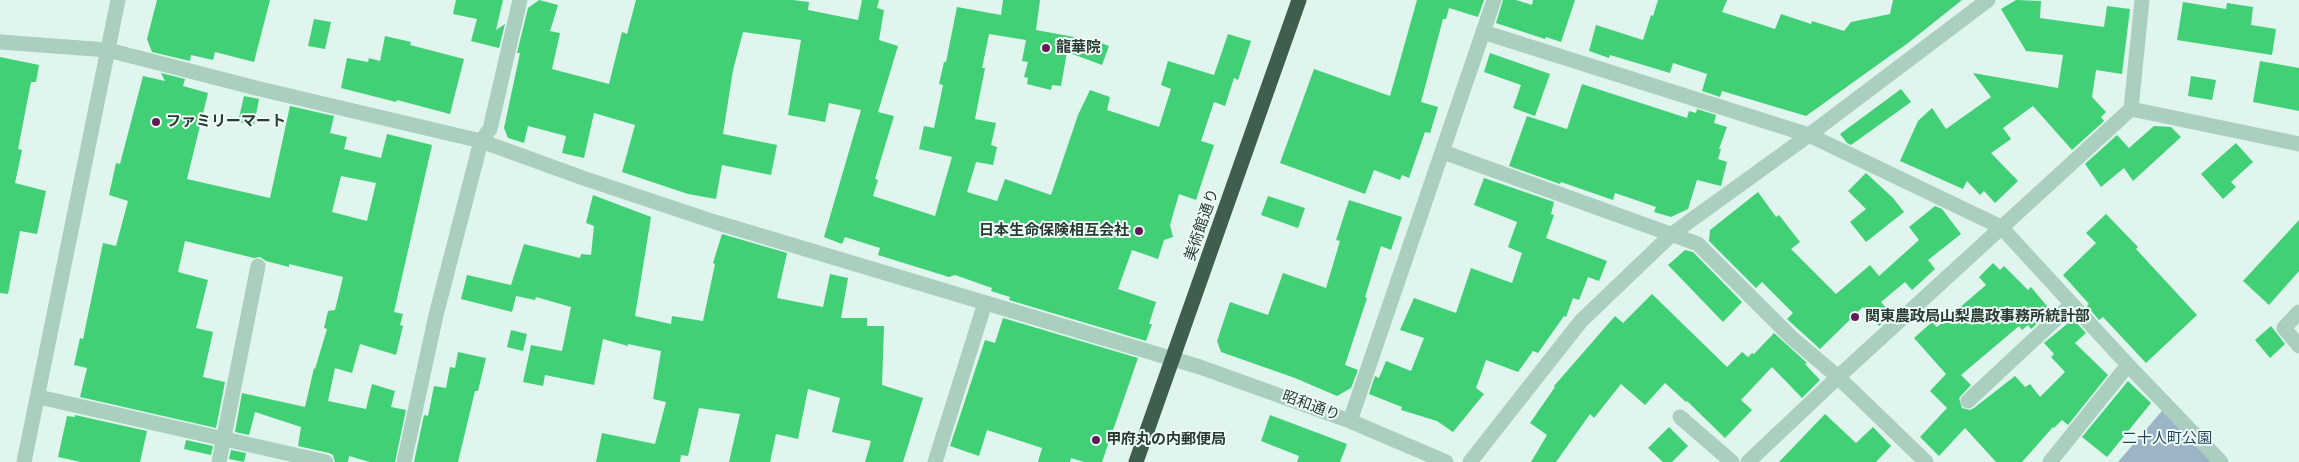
<!DOCTYPE html>
<html>
<head>
<meta charset="utf-8">
<style>
  body { margin:0 }
  canvas { display:block; background:#dff5ee }
</style>
</head>
<body>
<canvas width="2299" height="462"></canvas>
<script>
const c = document.querySelector('canvas').getContext('2d');
c.lineJoin = 'round';
function paint(path, color) { c.fillStyle = color; c.fill(path, 'evenodd'); }
function strokePath(path, color, width, dash) { c.strokeStyle = color; c.lineWidth = width; c.lineCap = dash ? 'butt' : 'round'; c.setLineDash(dash || []); c.stroke(path); }
function label(font, color, halo, rows, align = 'center') {
  c.font = font + ' "PT Sans Narrow","Noto Sans JP",sans-serif'; c.lineWidth = 4; c.setLineDash([]); c.textBaseline = 'middle'; c.strokeStyle = halo; c.fillStyle = color; for (const [text, x, y, turn = 0] of rows) {
    c.save(); c.translate(x, y); c.rotate((+turn || 0) * Math.PI / 180); c.textAlign = isNaN(turn) ? turn : align; if (halo) c.strokeText(text, 0, 0); c.fillText(text, 0, 0); c.restore();
  }
}
const green = new Path2D(`
  M2167,405L2221,462H2118Z`);
const building = new Path2D(`
  M157,0H270L254,62L215,52L213,60L191,55L190,61L152,52L147,39Z
  M456,0H503L496,30L505,24L499,48L471,41L477,19L453,14Z
  M539,0L558,5L550,31L560,33L552,69L609,84L622,32L627,34L636,0H793L809,2L808,10L858,20L862,0H879L877,8L884,10L879,40L898,46L878,112L894,116L875,179L878,180L873,196L935,216L952,157L919,149L924,126L934,128L943,85L939,84L944,62H946L957,7L1001,15L1003,0H1040L1036,30L1096,41L1109,46L1102,65L1067,52L1061,86L1052,85L1051,90L1027,84L1028,78L1024,77L1028,62L1022,61L1026,40L989,34L982,68H985L975,119L996,123L991,145L997,147L993,165L976,162L967,192L997,201L1005,179L1051,195L1078,115L1090,90L1110,97L1107,110L1159,127L1171,89L1161,85L1168,61L1214,75L1228,34L1251,41L1238,80L1234,78L1225,106L1214,102L1201,141L1214,145L1196,200L1179,194L1170,225L1173,237L1164,240L1158,259L1132,250L1118,289L1156,302L1149,324H1152L1146,341L1009,300L1010,297L991,291L992,288L955,275L949,277L878,255L880,248L845,237L842,244L824,237L861,110L829,103L825,122L788,115L801,40L743,32L733,70L723,134L777,145L771,175L722,165L716,199L688,194L622,172L635,125L594,113L584,158L562,153L566,136L528,126L524,143L508,138L504,128L520,53H517L528,8Z
  M1417,0H1484L1478,17L1449,8L1446,19H1443L1421,102L1438,107L1430,133L1425,132L1409,178L1402,175L1400,180L1374,170L1365,194L1280,163L1314,69L1390,96Z
  M1503,0H1516L1532,5L1533,0H1575L1561,42L1546,37L1545,39L1496,23Z
  M1658,0H1727L1722,12L1775,29L1781,14L1811,24L1812,21L1844,31L1851,22L1890,14L1893,0H1962L1908,43L1806,116L1722,91L1720,97L1702,91L1707,74L1673,63L1670,73L1610,55L1609,58L1589,51L1596,25L1643,40L1651,15L1653,16Z
  M2016,0L2041,1L2040,18L2104,27L2107,6L2130,9L2122,74L2096,70L2092,97L2106,112L2101,117L2104,121L2072,150L2033,106L2003,128L2011,139L1991,153L2018,181L1995,203L1984,191L1980,195L1967,181L1963,189L1900,161L1918,121L1932,108L1946,129L1991,97L1973,73L2058,88L2063,55L2026,51L2001,9Z
  M2183,2L2226,9L2227,3L2253,7L2251,25L2276,29L2272,55L2177,40Z
  M314,19L331,22L325,49L308,46Z
  M385,36L411,42L410,45L464,59L450,114L397,100L396,102L341,88L347,58L368,62L369,58L380,61Z
  M1490,53L1550,74L1535,116L1513,108L1521,85L1484,72Z
  M0,57L39,65L36,82H31L18,149L22,150L15,183L46,191L37,234L20,231L8,294L0,293Z
  M2260,61L2299,68V111L2253,102Z
  M161,73L185,79L183,86L208,93L187,179L270,198L290,106L334,116L330,133L347,137L344,149L381,158L387,134L432,145L394,312L403,314L400,325L403,326L396,355L360,344L352,373L335,368L328,401L366,409L372,384L395,391L391,407L406,410L395,462H370L349,456L348,462H335L333,455L329,453L298,446L301,427L255,412L249,435L235,432L242,393L305,407L314,368L315,369L327,329L324,328L328,311L335,310L343,277L289,264V267L266,261L260,257L254,258L185,241L178,272L208,280L196,328L213,332L203,377L225,382L216,428L80,397L87,368L74,365L80,338L83,339L103,243L116,246L128,201L109,195L116,163L120,164L143,76L165,81ZM341,176L376,183L367,221L332,212Z
  M2191,76L2216,80L2212,100L2188,96Z
  M1582,84L1687,118L1689,111L1696,113L1697,109L1716,115L1714,123L1727,127L1719,149H1721L1718,159L1727,162L1721,186L1697,180L1688,209L1671,217L1654,212L1656,207L1615,193L1613,200L1561,182L1560,184L1509,166L1527,116L1567,129Z
  M1901,89L1911,102L1851,145L1847,143L1840,134Z
  M244,96L259,99L254,125L238,122Z
  M2154,126L2171,127L2181,137L2133,181L2124,168L2101,187L2085,164L2117,135L2129,148Z
  M2236,143L2253,162L2231,182L2236,187L2223,199L2201,174Z
  M1866,173L1893,198L1904,212L1866,242L1850,222L1866,209L1848,191Z
  M1484,178L1554,202L1551,214L1554,215L1546,238L1607,261L1599,281L1588,277L1579,300L1573,298L1566,317L1564,316L1538,353L1533,351L1518,372L1486,360L1476,388L1484,394L1453,432L1437,421L1401,410L1402,407L1369,394L1375,376L1379,378L1386,361L1411,371L1424,338L1400,330L1414,298L1456,313L1471,268L1512,283L1522,253L1508,247L1517,222L1474,205Z
  M1758,192L1776,217L1779,215L1800,242L1791,249L1836,294L1870,265L1879,276L1919,240L1909,227L1935,206L1942,209L1961,234L1928,260L1935,269L1912,290L1905,282L1881,302L1892,315L1879,326L1863,307L1820,349L1787,319L1793,313L1762,282L1756,288L1709,241L1710,230Z
  M593,195L651,217L635,316L671,324L672,316L703,321L715,264L713,263L722,234L787,253L777,298L823,307L830,274L848,278L841,318H867V326H884L882,385L923,398L903,462H865L871,441L832,432L840,398L808,389L798,439L776,434L770,462H729L740,414L699,408L688,456L681,455L680,462H596L602,433L655,444L666,402L653,399L661,351L628,344V346L603,339L594,385L545,375L543,386L523,382L531,345L562,351L571,307L536,297L535,300L516,296L512,312L461,299L467,275L511,285L524,244L580,258L581,254L591,255L594,226L586,223Z
  M1268,196L1305,208L1298,228L1261,215Z
  M1349,200L1402,217L1391,250L1381,246L1365,297L1367,298L1345,365L1358,370L1351,388L1337,396L1295,378L1221,352L1217,341L1230,302L1268,315L1283,273L1326,288L1340,241L1336,240Z
  M2106,214L2138,247L2136,249L2197,315L2146,363L2103,317L2099,320L2087,306L2089,304L2063,275L2096,243L2086,233Z
  M2299,220V271L2269,305L2243,281Z
  M1685,250L1693,252L1742,302L1723,322L1668,265Z
  M1993,263L2000,270L2004,266L2028,290L2031,287L2051,311L2031,329L2028,325L2022,330L2019,326L1961,375L1971,385L1959,398L1962,408L1970,410L1974,408L2015,376L2025,387L2030,384L2040,397L2065,372L2051,357L2054,354L2044,343L2073,319L2086,333L2075,343L2108,375L2068,425L2062,420L2054,428L2053,427L2022,462H1996L1965,428L1939,456L1920,437L1947,408L1930,391L1946,374L1914,338L1932,322L1937,327L1986,285L1979,277Z
  M1652,294L1727,367L1742,352L1748,357L1752,353L1754,354L1774,333L1807,363L1805,364L1820,380L1802,398L1772,367L1741,400L1752,410L1725,438L1687,401L1686,402L1665,383L1645,405L1621,384L1594,418L1590,414L1556,462H1531L1547,435L1530,423L1555,387L1554,386L1615,316L1623,323Z
  M1003,318L1138,358L1102,462H1084L1071,458L1070,462H1038L1042,448L987,430L979,456L950,446L985,340L995,343Z
  M2271,326L2285,344L2270,358L2255,340Z
  M511,330L527,334L523,351L507,347Z
  M458,352L486,358L478,391H475L458,462H414L424,415L428,416L434,386L446,388L450,367L455,368Z
  M2128,381L2151,403L2107,457L2082,437Z
  M1825,414L1856,443L1873,427L1891,446L1876,462H1779Z
  M75,415L147,431L140,462H81L58,457L67,416L75,417Z
  M1270,415L1347,444L1340,462H1297L1299,456L1261,441Z
  M1669,427L1688,446L1672,462H1663L1648,448Z
  M186,440L213,446L211,455L184,449Z
  M231,450L246,453L244,462L229,459Z`);
const minor = new Path2D(`
  M1483,32L1809,135L2001,227L2128,365L2221,462
  M0,42L108,50L260,89L481,141L583,178L715,222L1200,367L1350,421L1446,462
  M2131,109L2299,144
  M1443,152L1698,244L1792,338L1838,377L1926,462
  M2299,312L2284,328L2299,346
  M39,397L326,462
  M1968,401L2072,304
  M1680,417L1732,462
  M1350,421L1494,0
  M24,462L118,0
  M219,462L258,266
  M404,462L436,315L481,141L490,129L520,0
  M935,462L985,303
  M1470,462L1581,321L1672,234L1809,135L1988,0
  M1748,462L1838,377L2131,109L2142,0
  M2050,462L2128,365`);
const highway = new Path2D(`
  M1136,462L1299,0`);
const markers = [
  [1046,48,5,"#621b55"],
  [156,122,5,"#621b55"],
  [1139,231,5,"#621b55"],
  [1855,317,5,"#621b55"],
  [1096,440,5,"#621b55"]
];
const poiNames = [
  ["龍華院",1056,48],
  ["ファミリーマート",166,122],
  ["日本生命保険相互会社",1129,231,"right"],
  ["関東農政局山梨農政事務所統計部",1865,317],
  ["甲府丸の内郵便局",1106,440]
];
const streetNames = [
  ["美術館通り",1202,225,-71],
  ["昭和通り",1311,406,20]
];
const parkNames = [
  ["二十人町公園",2167,439]
];
paint(green, '#9db4c6');
paint(building, '#42d076');
strokePath(minor, '#aacfbf', 15);
strokePath(highway, '#405e4d', 15);
for (const [x, y, r, color] of markers) { const dot = new Path2D(); dot.arc(x, y, r, 0, 2 * Math.PI); c.fillStyle = color; c.fill(dot); strokePath(dot, '#edfcf7', 2); }
label('bold 15px', '#2a3c32', '#edfcf7', poiNames, 'left');
label('15px', '#2a3c32', '#edfcf7', streetNames);
label('15px', '#2b455d', '#edfcf7', parkNames);
</script>
</body>
</html>
